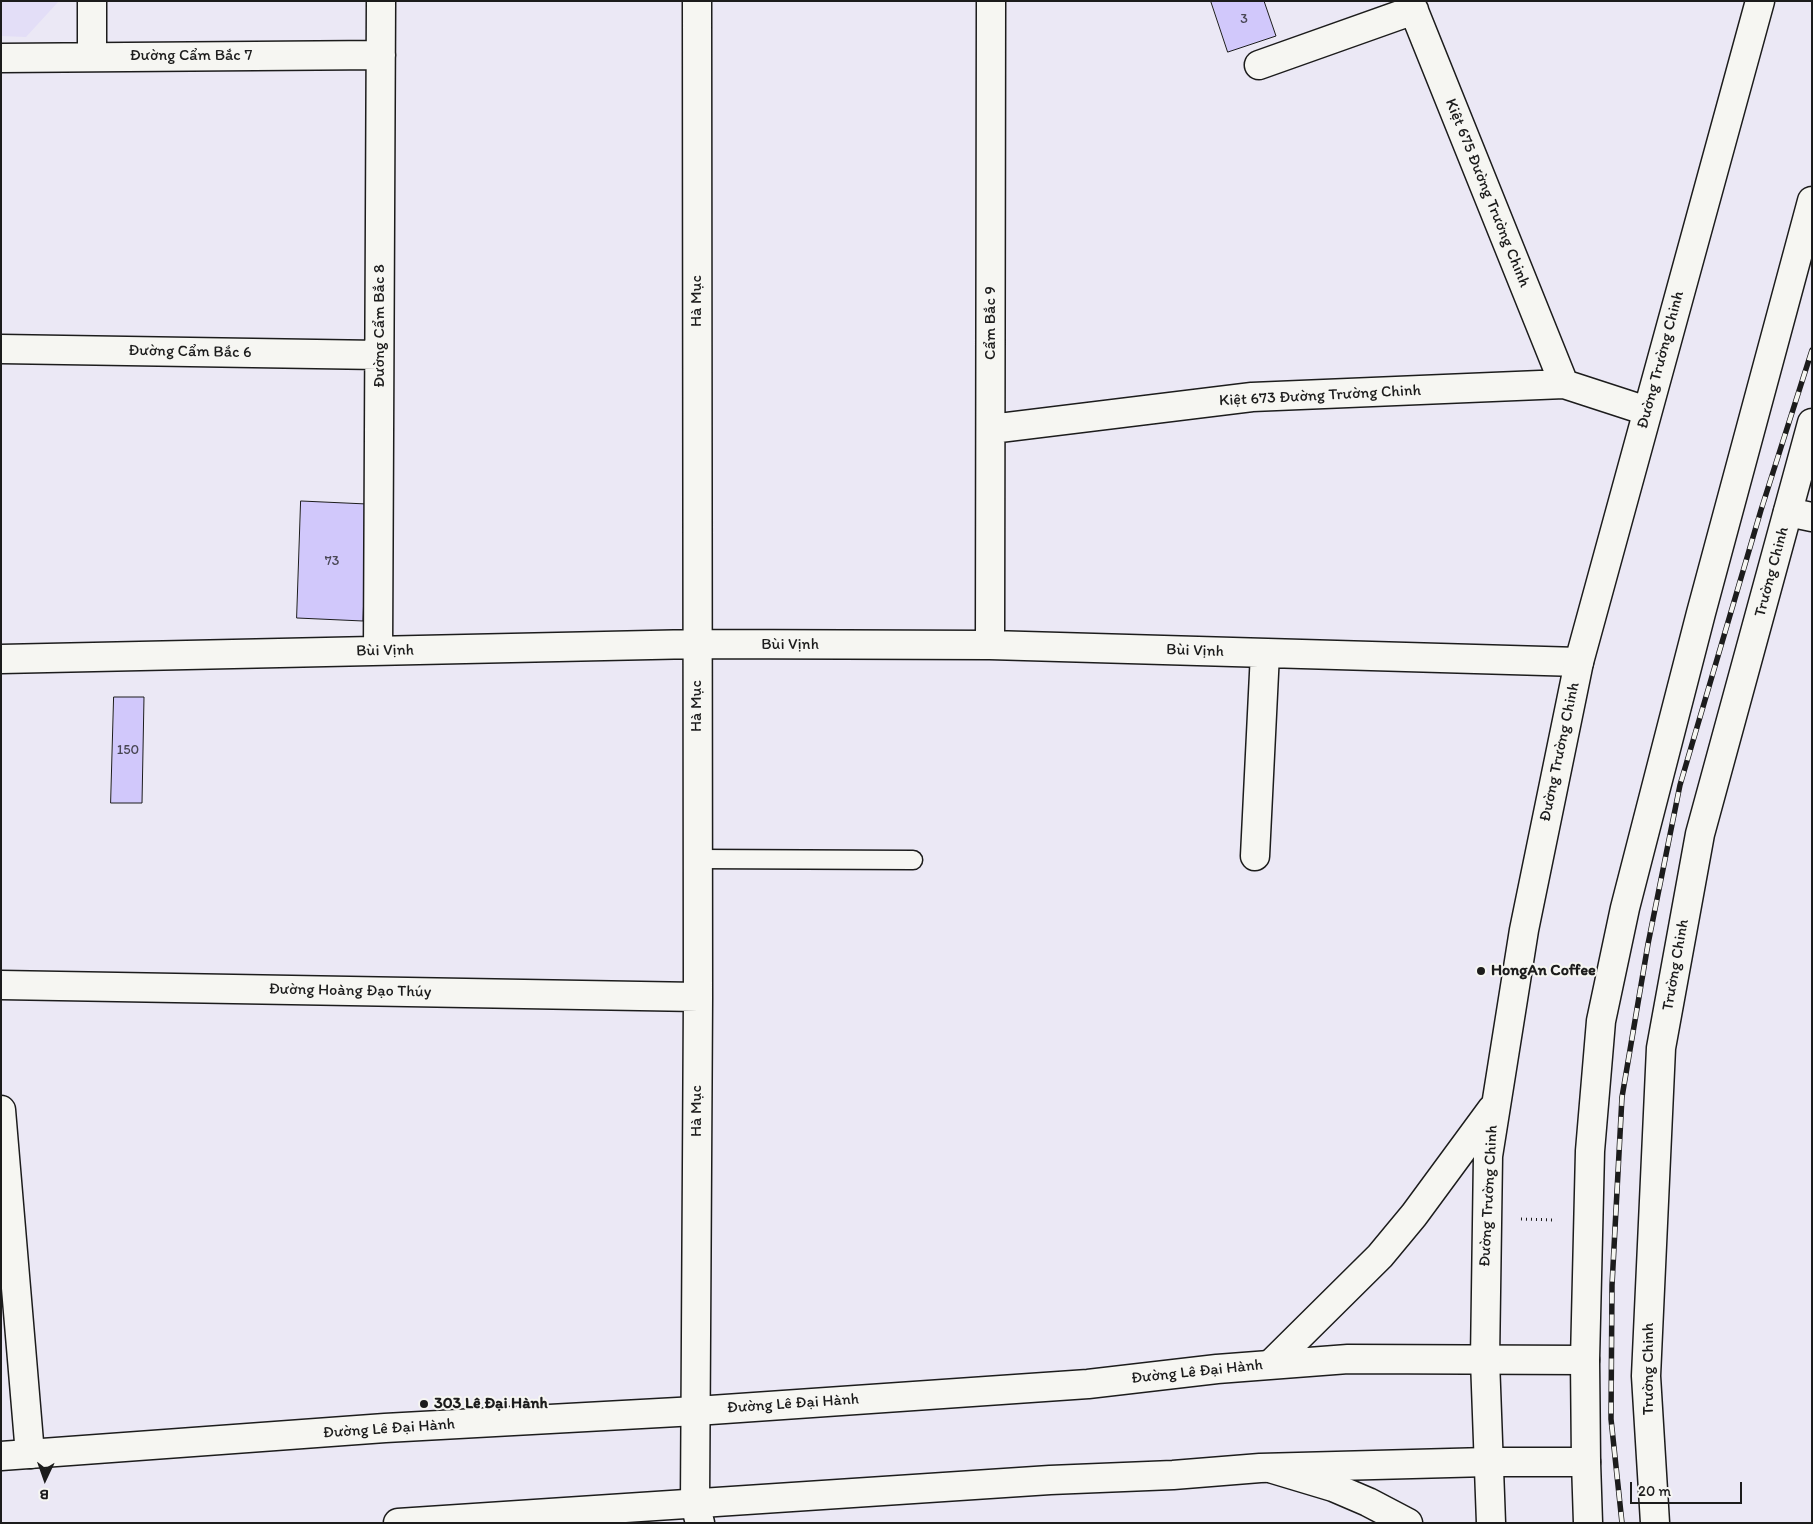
<!DOCTYPE html>
<html>
<head>
<meta charset="utf-8">
<style>
  body { margin:0 }
  #map { position:relative; width:1813px; height:1524px; overflow:hidden; background:#ebe8f5; font-family:Itim,sans-serif }
  canvas { display:block }
  .frame { position:absolute; inset:0; border:2px solid #1c1c1c; pointer-events:none }
  .north { position:absolute; left:20px; top:1454px; width:50px; height:50px; -webkit-text-stroke:4px #f6f6f2; paint-order:stroke; rotate:183deg; font-size:14px; font-weight:700; line-height:20px; text-align:center; color:#1c1c1c }
  .north::after { content:''; display:block; margin:auto; width:18px; height:22px; background:#1c1c1c; clip-path:polygon(50% 0,100% 100%,50% 72%,0 100%) }
  .scale { position:absolute; left:1630px; top:1482px; width:112px; height:22px; box-sizing:border-box; border:2px solid #1c1c1c; border-top:0; padding-left:6px; font-size:15px; line-height:18px; white-space:nowrap; color:#1c1c1c; -webkit-text-stroke:4px #f6f6f2; paint-order:stroke }
</style>
</head>
<body>
<div id="map">
<canvas width="1813" height="1524"></canvas>
<div class="frame"></div>
<div class="north">B</div>
<div class="scale">20 m</div>
</div>
<script>
const c = document.querySelector('canvas').getContext('2d');
c.lineJoin = 'round';
function paint(path, color) { c.fillStyle = color; c.fill(path, 'evenodd'); }
function strokePath(path, color, width, dash) { c.strokeStyle = color; c.lineWidth = width; c.lineCap = dash ? 'butt' : 'round'; c.setLineDash(dash || []); c.stroke(path); }
function label(font, color, halo, rows, align = 'center') {
  c.font = font + ' Itim,sans-serif'; c.lineWidth = 4; c.setLineDash([]); c.textBaseline = 'middle'; c.strokeStyle = halo; c.fillStyle = color; for (const [text, x, y, turn = 0] of rows) {
    c.save(); c.translate(x, y); c.rotate((+turn || 0) * Math.PI / 180); c.textAlign = isNaN(turn) ? turn : align; if (halo) c.strokeText(text, 0, 0); c.fillText(text, 0, 0); c.restore();
  }
}
const built = new Path2D(`
  M1,1H59L26,37L1,36Z`);
const building = new Path2D(`
  M1211,1H1264L1276,36L1228,52Z
  M301,501L367,504L363,621L297,618Z
  M114,697H144L142,803H111Z`);
const path = new Path2D(`
  M1521,1219L1555,1220`);
const service = new Path2D(`
  M697,859L913,860`);
const minor = new Path2D(`
  M697,1L698,997L695,1504L700,1523
  M1410,1L1564,384
  M92,57V1
  M1,58L381,55
  M1259,65L1414,10
  M1,349L379,355
  M991,429L1252,397L1564,384L1647,411
  M1788,512L1812,517
  M990,645L991,1
  M378,651L381,1
  M1,659L697,644L990,645L1579,662
  M1255,856L1265,653
  M1,985L698,997
  M1,1110L30,1454`);
const tertiary = new Path2D(`
  M1655,1523L1646,1376L1661,1048L1700,834L1812,423`);
const secondary = new Path2D(`
  M1,1456L385,1428L696,1411L1088,1384L1217,1369L1348,1359L1585,1360
  M398,1523L1050,1480L1173,1475L1260,1468L1488,1462H1586`);
const trunk = new Path2D(`
  M1271,1364L1380,1256L1414,1215L1492,1109
  M1273,1469L1333,1487L1368,1502L1408,1523
  M1491,1523L1485,1360L1488,1156L1524,930L1579,662L1760,1
  M1588,1523L1586,1462L1585,1360L1590,1151L1601,1021L1625,908L1701,613L1812,201`);
const rail = new Path2D(`
  M1622,1523L1611,1419L1612,1285L1622,1097L1648,944L1680,785L1761,510L1812,350`);
const markers = [
  [1481,971,5,"#1c1c1c"],
  [424,1404,5,"#1c1c1c"]
];
const numberNames = [
  ["3",1244,19],
  ["73",332,561],
  ["150",128,750]
];
const streetNames = [
  ["Đường Cẩm Bắc 7",191,56],
  ["Kiệt 675 Đường Trường Chinh",1487,193,68],
  ["Hà Mục",697,301,-90],
  ["Cẩm Bắc 9",991,323,-90],
  ["Đường Cẩm Bắc 8",380,326,-90],
  ["Đường Cẩm Bắc 6",190,352,1],
  ["Đường Trường Chinh",1661,360,-75],
  ["Kiệt 673 Đường Trường Chinh",1320,396,-3],
  ["Trường Chinh",1772,572,-75],
  ["Bùi Vịnh",790,645],
  ["Bùi Vịnh",385,651,-1],
  ["Bùi Vịnh",1195,651,2],
  ["Hà Mục",697,706,-90],
  ["Đường Trường Chinh",1560,752,-78],
  ["Trường Chinh",1676,965,-80],
  ["Đường Hoàng Đạo Thúy",350,991,1],
  ["Hà Mục",697,1111,-90],
  ["Đường Trường Chinh",1489,1196,-87],
  ["Trường Chinh",1649,1369,-90],
  ["Đường Lê Đại Hành",1197,1372,-6],
  ["Đường Lê Đại Hành",793,1404,-4],
  ["Đường Lê Đại Hành",389,1429,-4]
];
const poiNames = [
  ["HongAn Coffee",1491,971],
  ["303 Lê Đại Hành",434,1404]
];
paint(built, '#e3def7');
paint(building, '#d1c8fb');
strokePath(building, '#1c1c1c', 1);
strokePath(service, '#1c1c1c', 21);
strokePath(minor, '#1c1c1c', 31);
strokePath(tertiary, '#1c1c1c', 31);
strokePath(secondary, '#1c1c1c', 31);
strokePath(trunk, '#1c1c1c', 31);
strokePath(path, '#1c1c1c', 3, [1, 4]);
strokePath(service, '#f6f6f2', 18);
strokePath(minor, '#f6f6f2', 28);
strokePath(tertiary, '#f6f6f2', 28);
strokePath(secondary, '#f6f6f2', 28);
strokePath(trunk, '#f6f6f2', 28);
strokePath(rail, '#1c1c1c', 5.5);
strokePath(rail, '#f6f6f2', 4, [11]);
for (const [x, y, r, color] of markers) { const dot = new Path2D(); dot.arc(x, y, r, 0, 2 * Math.PI); c.fillStyle = color; c.fill(dot); strokePath(dot, '#f6f6f2', 2); }
label('14px', '#494754', null, numberNames);
label('16px', '#1c1c1c', '#f6f6f2', streetNames);
label('bold 16px', '#1c1c1c', '#f6f6f2', poiNames, 'left');
</script>
</body>
</html>
